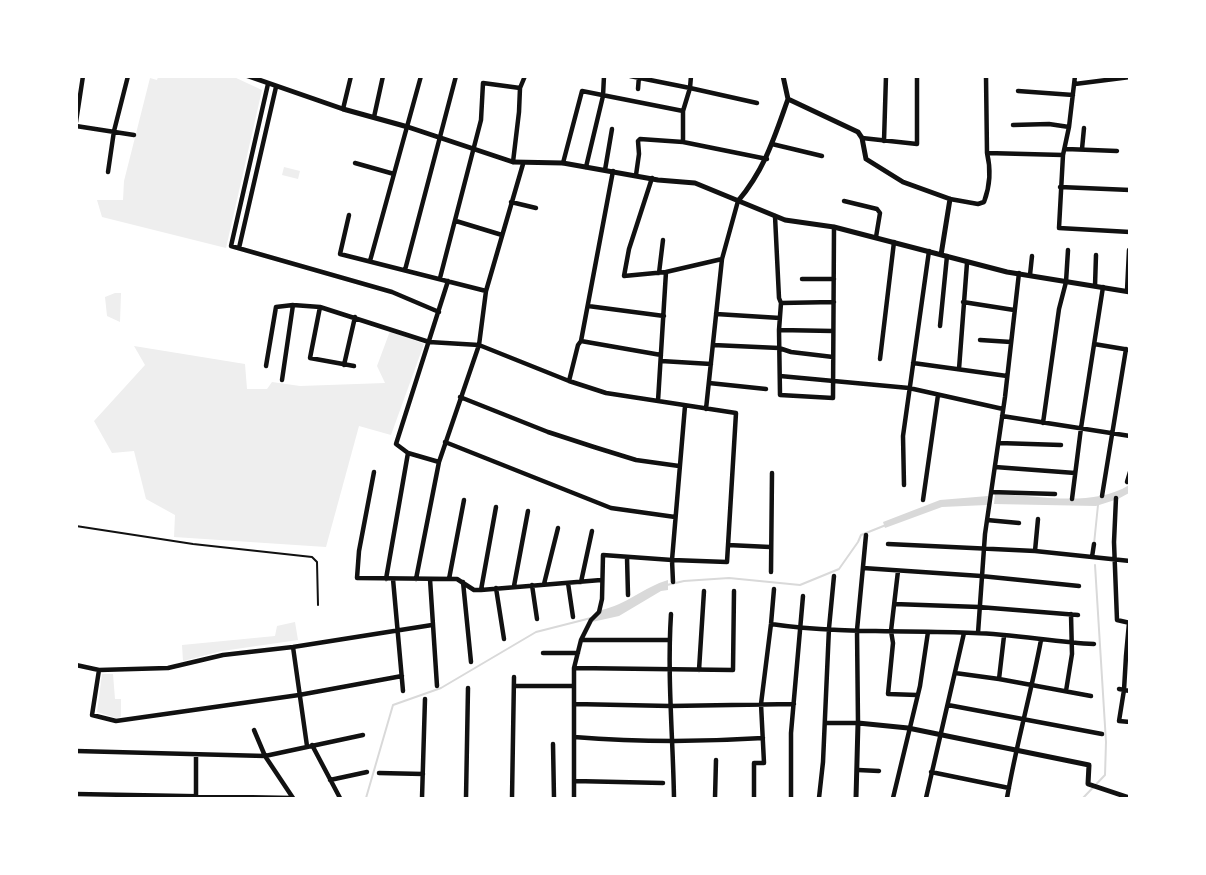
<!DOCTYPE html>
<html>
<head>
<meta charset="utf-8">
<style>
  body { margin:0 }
  #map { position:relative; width:1206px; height:875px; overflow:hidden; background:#fff; font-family:"Fira Sans Condensed",sans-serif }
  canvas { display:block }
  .frame { position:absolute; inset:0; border:78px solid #fff; pointer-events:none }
</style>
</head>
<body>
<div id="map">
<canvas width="1206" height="875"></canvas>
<div class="frame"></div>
</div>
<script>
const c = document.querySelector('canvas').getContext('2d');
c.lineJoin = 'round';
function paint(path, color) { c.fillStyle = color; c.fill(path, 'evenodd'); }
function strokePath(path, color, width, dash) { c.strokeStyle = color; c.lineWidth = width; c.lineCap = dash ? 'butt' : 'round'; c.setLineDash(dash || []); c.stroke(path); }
const green = new Path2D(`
  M158,77H234L262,90L226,248L102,217L97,200H123L124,181L150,78L157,80Z
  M284,167L300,171L298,179L282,175Z
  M115,293H121L120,322L107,316L105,297Z
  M390,331L424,344L391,435L359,426L326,547L174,537L175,515L146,499L134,451L112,453L94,421L145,365L134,346L245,364L247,389H267L272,382L300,386L385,383L377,366Z
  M295,622L298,640L222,651L183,661L182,645L275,636L277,626Z
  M102,674H113L115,699H121V717L116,718L97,712Z`);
const water = new Path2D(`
  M1129,485V493L1118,499L1096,506L994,504L995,494C1036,495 1093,508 1129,485Z
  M988,496L987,505L942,507L885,528L883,522L940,500Z
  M668,580V590L661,591L619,616L592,622L601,610C626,605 644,587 668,580Z`);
const stream = new Path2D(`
  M1094,544L1098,505
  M667,585L684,581L729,578L800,585L839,569L858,542L861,535L886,525
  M366,798L393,705L441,688L536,632L591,618
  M1083,798L1105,775L1106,742L1095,565`);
const service = new Path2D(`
  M76,526L193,544L312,557L317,562L318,605`);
const minor = new Path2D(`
  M630,76L690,88L683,111V142
  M691,76L690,88L757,103
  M986,76L987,153
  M1075,76L1069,127L1063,155L1059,228L1130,232
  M268,84L231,246L392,292L439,312
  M1075,84L1130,77
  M638,89L639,76
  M1018,91L1073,95
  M343,109L351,76
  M374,117L383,76
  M76,122L83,76
  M1013,125L1049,124L1069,127
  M76,126L134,135
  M862,138L917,144V76
  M884,141L886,76
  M772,144L822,156
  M1066,149L1117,151
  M1082,149L1084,128
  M513,162L519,112L520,88L525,76
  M355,163L394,174
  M563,163L582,91L683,111
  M586,167L603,96L604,76
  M605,170L612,129
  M108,172L114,131L128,76
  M636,175L639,154L638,141L640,139L683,142L767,159
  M652,178L629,249L624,276L666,272
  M1060,187L1130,190
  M950,199L978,204L984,202C990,186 991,169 987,153L1063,155
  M844,201L877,209L880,213L876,237
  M511,202L536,208
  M349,215L340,254L486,291
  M775,216L779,298L781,303L779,330L780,395L833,398L834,227
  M456,221L502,235
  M239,248L276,87
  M370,261L421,76
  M405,270L456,76
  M659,273L663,240
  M1030,275L1032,256
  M440,278L481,120L483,83L520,88
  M802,279H834
  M1095,286L1096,255
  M1127,291L1129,250
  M963,302L1014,310
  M781,303L834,302
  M588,306L664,316
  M320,307L310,358L354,366
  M716,314L780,318
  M940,326L947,256
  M779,330L833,331
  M980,340L1011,342
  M581,341L661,355
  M1094,344L1130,350
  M713,345L779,348L791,352L833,357
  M880,359L894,242
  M661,361L711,364
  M913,363L1007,376
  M344,365L355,317
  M266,366L276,307L293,305L320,307L429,342L479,345L569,381L606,393L736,413L727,562L672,560L673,582
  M959,369L967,263
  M780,376L909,388L1003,409
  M282,380L293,305
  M569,381L578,345L581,341L613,171
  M709,383L766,389
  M460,397L548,432L594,447L636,460L679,466
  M658,401L666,272L722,259
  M706,409L722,259L738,201
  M1002,416L1130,436
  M1043,423L1059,309L1066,282L1068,250
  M445,442L611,508L675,517
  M999,443L1061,445
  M439,462L408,453L396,444L448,281
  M995,467L1075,473
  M374,472L359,551L357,578L457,579L474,590H481L601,580
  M1127,482L1130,472
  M904,485L903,436L929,251
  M991,492L1055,494
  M1102,496L1126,349
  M1116,498L1114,542L1117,620L1130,623
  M1072,499L1081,428L1103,287
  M923,500L938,395
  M987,520L1019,523
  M888,544L1035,551L1130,561
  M728,545L770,547
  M1035,551L1038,519
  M627,557L628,595
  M1092,557L1094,544
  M863,568L981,576L1079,586
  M898,571L891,631L893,643L888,694L917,695
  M771,572L772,473
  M386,579L408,453
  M393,579L403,691
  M416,579L439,462L479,345L486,291L523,164
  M430,579L437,686
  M449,579L464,500
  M463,582L471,662
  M581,582L592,531
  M568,583L573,617
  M544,584L558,528
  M532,585L537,619
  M514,586L528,511
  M496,588L504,639
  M481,590L496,507
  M894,604L979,607L1078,615
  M671,614C667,676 673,737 674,798
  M1129,623L1126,656H1130
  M771,624C838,634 907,630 974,633C1014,634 1054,642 1094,644
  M978,633L985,534L1005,397L1019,273
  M581,640H670
  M293,647L307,746
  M543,653H578
  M1126,656L1124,690L1119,721L1130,722
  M76,665L99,670L168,668L223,655L293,647L432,625
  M574,668L733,670L734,591
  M99,670L92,715L116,721L299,695L402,676
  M699,670L704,591
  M955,673L999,679L1091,696
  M999,679L1004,636
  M514,686H574
  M1119,689L1130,691
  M1066,691L1072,654L1071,614
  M574,704L670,706L794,704
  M948,705L1102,734
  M825,723H858L857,630L866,535
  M254,730L265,756L363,735
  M574,737C637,742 701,742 763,738
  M553,744L554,798
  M312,745L340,798
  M76,751L265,756L293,798
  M196,755V798
  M858,770L879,771
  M931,772L1009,788
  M379,773L423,774
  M330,780L367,772
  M574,781L663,783
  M76,794L293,798
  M422,798L425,699
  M466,798L468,688
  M512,798L514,677
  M574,798V668L581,640L591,620L599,612L602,599L603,555L672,560L685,406
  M715,798L716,760
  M754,798V763H764L761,704L771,624L774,589
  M791,798V733L803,596
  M819,798L823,762L829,628L834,576
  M893,798L920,686L928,632
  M926,798L964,633
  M1007,798C1016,745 1031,694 1041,640`);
const tertiary = new Path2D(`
  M248,76L343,109L408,127L513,162L563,163L658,180L695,183L785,220L834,227L1007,272L1130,292
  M783,76L788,99L858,132L862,138L866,159L903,182L950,199L941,255
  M738,201C765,169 774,138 788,99
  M856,798L858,723L908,728L1089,765L1088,784L1130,798`);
paint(green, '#eee');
paint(water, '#d9d9d9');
strokePath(stream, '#d9d9d9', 2);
strokePath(service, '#111', 2);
strokePath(minor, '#111', 4.5);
strokePath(tertiary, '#111', 5);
</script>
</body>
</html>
